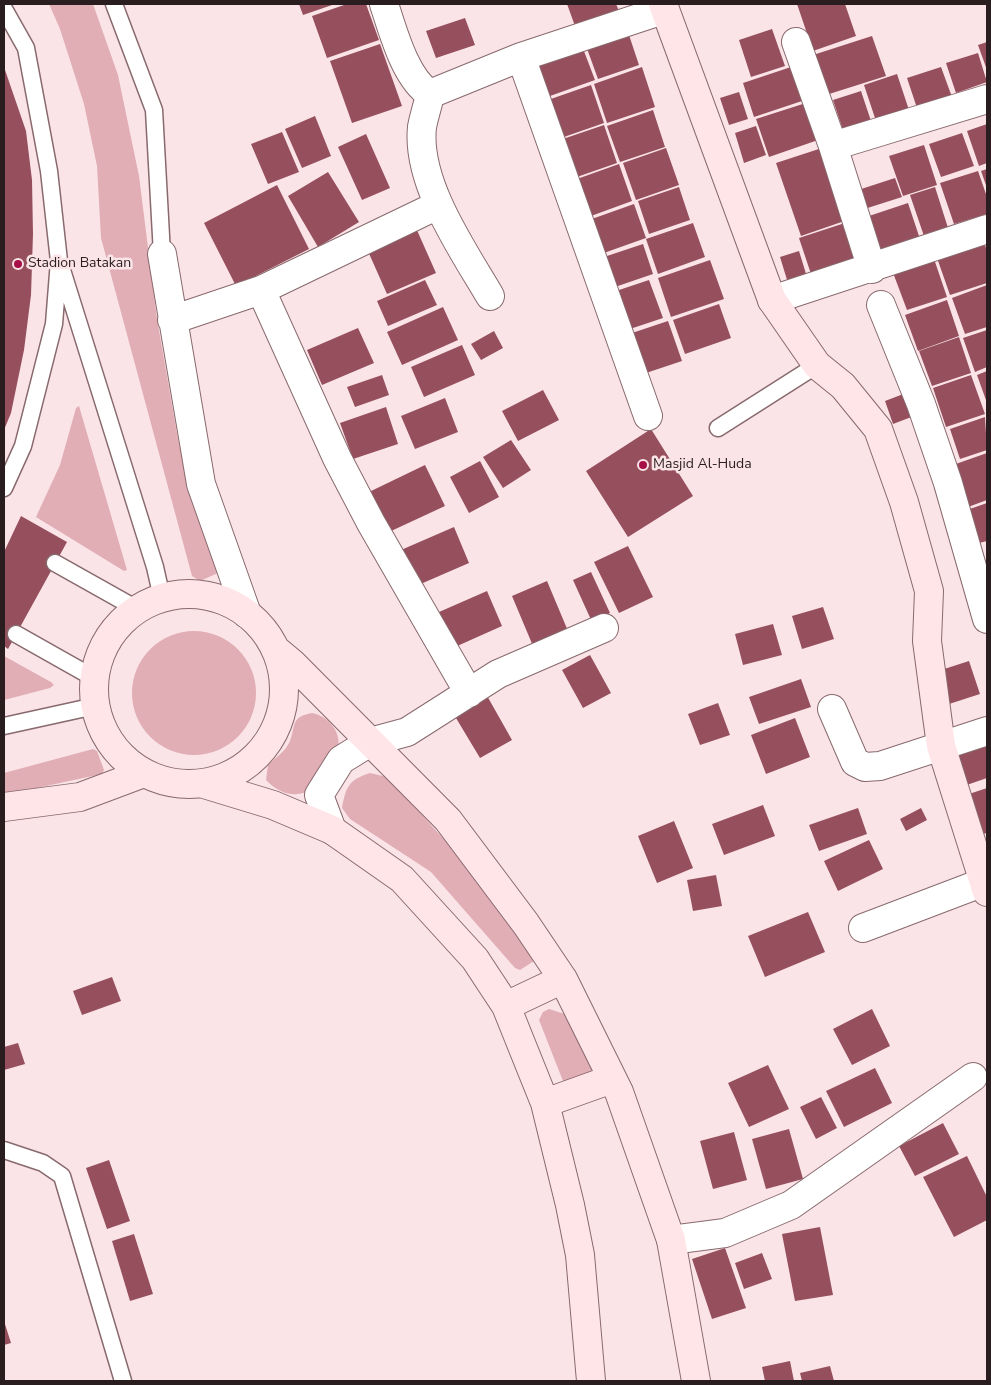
<!DOCTYPE html>
<html>
<head>
<meta charset="utf-8">
<style>
  body { margin:0 }
  #map { position:relative; width:991px; height:1385px; overflow:hidden; background:#fae4e7; font-family:"Nunito Sans",sans-serif }
  canvas { display:block }
  .frame { position:absolute; inset:0; border:5px solid #2a1d1f; pointer-events:none }
</style>
</head>
<body>
<div id="map">
<canvas width="991" height="1385"></canvas>
<div class="frame"></div>
</div>
<script>
const c = document.querySelector('canvas').getContext('2d');
c.lineJoin = 'round';
function paint(path, color) { c.fillStyle = color; c.fill(path, 'evenodd'); }
function strokePath(path, color, width, dash) { c.strokeStyle = color; c.lineWidth = width; c.lineCap = dash ? 'butt' : 'round'; c.setLineDash(dash || []); c.stroke(path); }
function label(font, color, halo, rows, align = 'center') {
  c.font = font + ' "Nunito Sans",sans-serif'; c.lineWidth = 5; c.setLineDash([]); c.textBaseline = 'middle'; c.strokeStyle = halo; c.fillStyle = color; for (const [text, x, y, turn = 0] of rows) {
    c.save(); c.translate(x, y); c.rotate((+turn || 0) * Math.PI / 180); c.textAlign = isNaN(turn) ? turn : align; if (halo) c.strokeText(text, 0, 0); c.fillText(text, 0, 0); c.restore();
  }
}
const green = new Path2D(`
  M49,4H93L118,75L139,176L157,319L179,445L221,560L222,567L218,573L200,581L192,576L101,238L97,166L84,104L60,29Z
  M79,406L127,570L124,571L36,517L60,465L76,408Z
  M132 693a62 62 0 1 1 124 0a62 62 0 1 1-124 0Z
  M4,656L51,682L54,685L50,688L4,700Z
  M312,713C329,716 344,734 337,753C335,759 328,766 324,772C321,776 317,784 313,788C297,800 278,793 266,780L268,765C275,758 286,751 290,741C296,724 291,717 312,713Z
  M93,749L97,751L104,770L102,774L4,795V773Z
  M370,773L387,777L452,848L536,954L534,961L520,970L515,968L431,872L350,819L342,808C346,786 349,780 370,773Z
  M549,1009L571,1016L599,1071L572,1086L563,1081L539,1020L543,1012Z`);
const building = new Path2D(`
  M299,4H335L303,15Z
  M347,4H366L379,40L327,58L312,16Z
  M567,4H616L619,11L575,26Z
  M797,4H845L856,36L813,51Z
  M465,18L475,45L436,58L426,31Z
  M627,29L639,65L598,79L585,43Z
  M772,29L785,66L751,77L739,40Z
  M872,36L886,76L826,95L813,55Z
  M987,42V70L978,45Z
  M380,44L402,106L352,123L330,61Z
  M582,46L595,80L550,96L537,61Z
  M978,53L987,82L956,93L946,63Z
  M797,65L808,99L754,117L743,83Z
  M4,67L26,131L32,180L33,234L31,295L24,350L11,413L4,430Z
  M642,67L655,107L607,123L594,84Z
  M941,67L952,97L917,108L907,78Z
  M897,74L910,113L877,124L864,85Z
  M591,85L604,123L561,138L548,100Z
  M861,91L872,124L844,133L833,100Z
  M739,92L748,119L729,125L720,98Z
  M809,102L821,139L769,157L756,119Z
  M653,110L665,147L620,162L607,126Z
  M315,116L331,156L302,168L285,129Z
  M987,124V163L979,166L967,131Z
  M604,125L617,163L574,178L560,140Z
  M756,126L766,155L744,163L735,133Z
  M282,132L299,172L268,184L251,144Z
  M962,133L974,166L941,177L929,144Z
  M366,134L390,188L362,200L338,147Z
  M924,145L937,185L903,196L889,156Z
  M828,146L853,218L801,236L776,163Z
  M666,148L679,185L636,200L623,163Z
  M619,164L632,201L591,216L577,179Z
  M987,169V188L981,171Z
  M978,171L987,197V214L954,224L940,183Z
  M328,172L359,222L318,247L288,196Z
  M895,178L902,197L855,212L849,193Z
  M277,185L309,249L236,286L204,223Z
  M679,187L690,220L649,234L638,201Z
  M935,187L949,231L925,239L910,195Z
  M908,203L920,239L875,254L863,218Z
  M634,204L646,238L601,254L589,220Z
  M851,221L865,264L813,280L799,238Z
  M693,223L705,257L658,274L646,239Z
  M416,228L436,273L387,294L367,249Z
  M983,239L987,251V283L950,295L936,255Z
  M643,244L653,274L615,287L604,257Z
  M799,251L807,277L788,283L780,257Z
  M933,256L947,297L907,310L892,270Z
  M710,260L724,299L671,317L658,278Z
  M425,280L437,305L388,326L377,301Z
  M649,280L663,318L630,329L616,291Z
  M987,285V327L965,334L952,298Z
  M947,300L959,336L918,351L905,315Z
  M719,304L731,338L685,354L673,320Z
  M443,307L458,340L402,365L387,332Z
  M668,321L682,361L646,373L632,333Z
  M358,328L374,363L322,385L307,350Z
  M987,330V367L975,372L963,338Z
  M494,331L503,348L481,360L471,344Z
  M959,337L971,373L932,386L919,351Z
  M462,345L475,375L424,397L411,367Z
  M987,371V403L977,375Z
  M382,375L389,395L355,407L347,387Z
  M971,375L985,414L946,427L933,388Z
  M543,390L559,420L518,441L502,411Z
  M906,393L914,416L893,424L885,401Z
  M445,398L458,432L415,449L401,416Z
  M386,407L398,444L353,459L340,423Z
  M985,417L987,450L960,459L950,429Z
  M651,429L693,496L628,537L586,471Z
  M511,440L531,470L503,488L483,457Z
  M987,453V500L968,507L953,465Z
  M480,461L499,497L469,513L450,477Z
  M425,465L445,506L389,532L369,492Z
  M987,503V541L979,543L967,510Z
  M21,516L67,542L8,649L4,646V552Z
  M454,527L469,563L416,586L401,550Z
  M628,546L653,597L619,613L594,562Z
  M591,572L610,613L592,622L573,580Z
  M547,581L568,631L533,646L512,596Z
  M487,591L502,626L455,647L439,612Z
  M823,607L834,639L802,649L792,616Z
  M773,624L782,655L743,665L735,634Z
  M590,655L611,693L583,708L562,670Z
  M969,661L980,694L946,705L935,672Z
  M801,679L811,707L759,724L749,697Z
  M486,694L512,740L480,758L453,713Z
  M718,703L730,735L700,745L688,714Z
  M795,718L810,757L766,774L751,735Z
  M987,738V778L961,787L949,751Z
  M987,788V833L983,834L969,794Z
  M763,805L775,836L724,855L712,824Z
  M858,808L867,834L819,851L809,825Z
  M921,808L927,820L906,831L900,819Z
  M674,821L693,868L657,883L638,836Z
  M869,840L883,869L838,891L824,861Z
  M716,875L722,906L693,911L687,880Z
  M808,912L825,952L765,977L748,936Z
  M112,977L121,1001L82,1015L73,991Z
  M872,1009L890,1046L852,1065L833,1029Z
  M18,1043L25,1064L4,1070V1047Z
  M768,1065L789,1109L749,1127L728,1083Z
  M875,1068L892,1103L844,1127L826,1091Z
  M821,1097L837,1128L816,1139L800,1107Z
  M943,1123L959,1154L915,1176L899,1146Z
  M789,1129L803,1179L766,1189L752,1139Z
  M734,1132L747,1180L713,1189L700,1141Z
  M967,1156L987,1197V1220L954,1237L923,1177Z
  M109,1160L130,1221L107,1229L86,1168Z
  M820,1227L833,1295L795,1301L782,1234Z
  M134,1234L153,1294L130,1301L112,1241Z
  M725,1248L746,1308L712,1319L692,1259Z
  M762,1253L772,1279L744,1289L735,1263Z
  M4,1321L11,1343L4,1345Z
  M790,1361L794,1381H765L762,1367Z
  M830,1366L834,1381H802L800,1373Z`);
const lane = new Path2D(`
  M114,4L154,110L162,254
  M4,9L26,48L49,171L59,261L54,324L23,446L4,488
  M62,270L155,567L162,598
  M718,428L817,365
  M55,563L137,609
  M16,634L94,678
  M4,726L95,706
  M4,1150L43,1163L62,1176L123,1381`);
const street = new Path2D(`
  M384,4C393,31 405,78 430,94L521,57L663,10
  M796,42L833,146L872,269
  M521,57L648,416
  M430,94C428,105 424,116 422,127C416,183 463,250 490,296
  M833,146L987,99
  M162,254L201,484L247,614
  M261,290L337,458L371,523L469,693
  M772,300L987,229
  M881,305L921,404L948,483L987,619
  M172,320L261,290L438,205
  M832,709L855,762L865,767L880,766L987,731
  M332,830L319,795L341,760L370,742L407,732L498,674L604,628
  M863,928L984,882
  M671,1240L725,1233L791,1205L973,1077`);
const secondary = new Path2D(`
  M663,4L772,300L817,365L843,386L878,429L904,502L929,591L927,641L941,746L987,892
  M94 689a95 95 0 1 1 190 0a95 95 0 1 1-190 0Z
  M275,649L293,664L448,820L526,924L563,979L619,1092L671,1240L696,1381
  M204,784L273,805L332,830L402,879L475,959L506,1006L545,1103L570,1205L580,1255L591,1381
  M4,807L80,797L144,773
  M506,1006L563,979
  M545,1103L612,1079`);
const markers = [
  [18,264,5,"#a61046"],
  [643,465,5,"#a61046"]
];
const poiNames = [
  ["Stadion Batakan",28,264],
  ["Masjid Al-Huda",653,465]
];
paint(green, '#e1aeb5');
paint(building, '#964f5d');
strokePath(lane, '#88696d', 19);
strokePath(street, '#88696d', 30);
strokePath(secondary, '#88696d', 30);
strokePath(lane, '#fff', 16);
strokePath(street, '#fff', 28);
strokePath(secondary, '#ffe4e8', 28);
for (const [x, y, r, color] of markers) { const dot = new Path2D(); dot.arc(x, y, r, 0, 2 * Math.PI); c.fillStyle = color; c.fill(dot); strokePath(dot, '#fae4e7', 2); }
label('14px', '#2a1d1f', '#fae4e7', poiNames, 'left');
</script>
</body>
</html>
